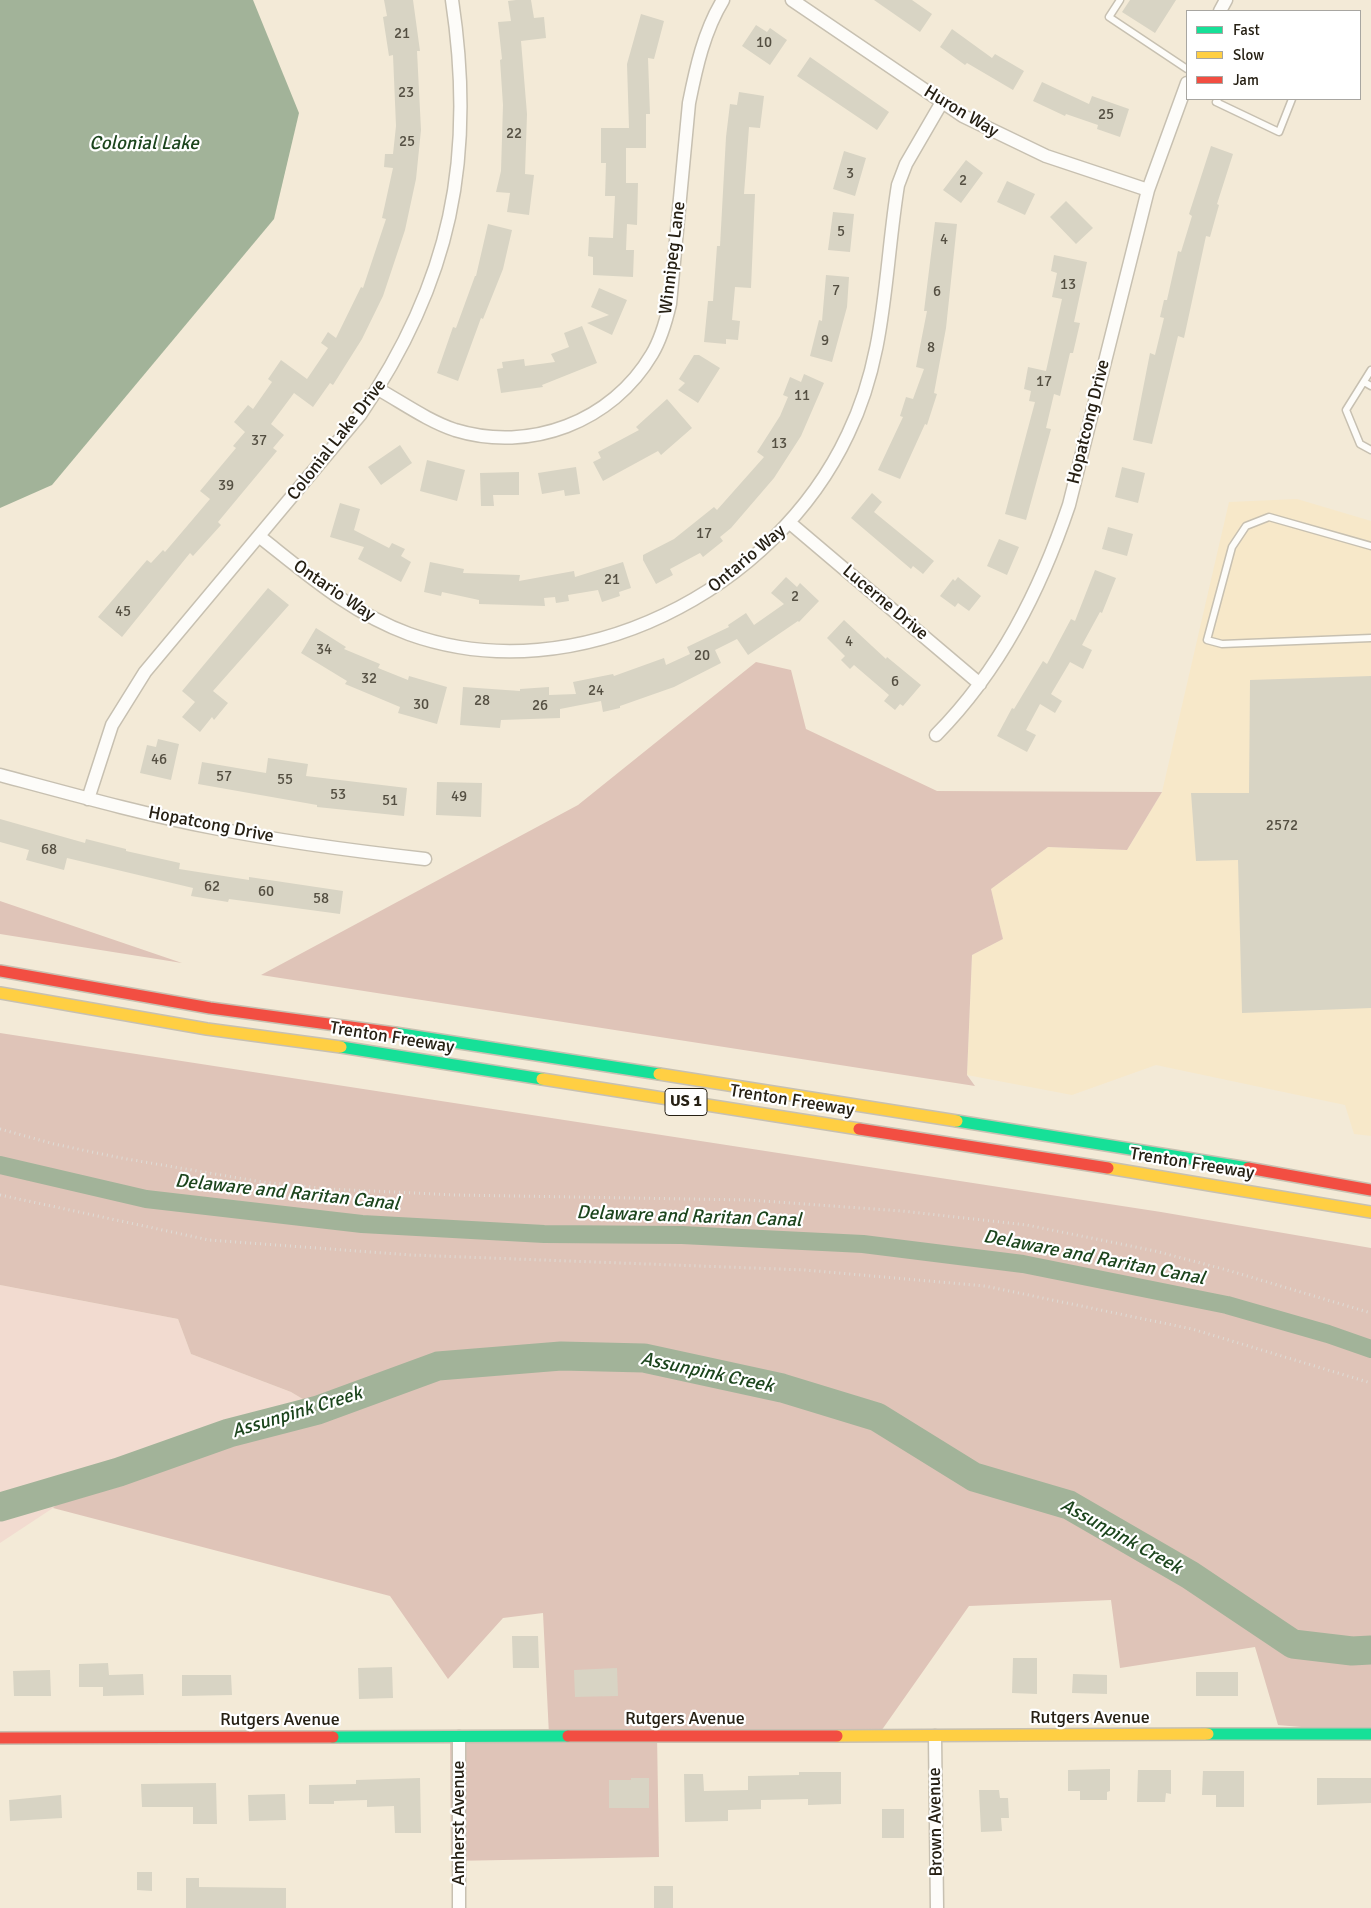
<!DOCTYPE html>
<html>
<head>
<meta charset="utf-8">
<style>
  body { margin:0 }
  #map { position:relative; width:1371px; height:1908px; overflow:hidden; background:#f3ead7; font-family:Signika,sans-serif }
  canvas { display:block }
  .legend { position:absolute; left:1186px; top:10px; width:175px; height:90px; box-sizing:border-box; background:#fff; border:1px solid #a8a6a1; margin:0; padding:6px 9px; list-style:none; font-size:15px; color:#262014 }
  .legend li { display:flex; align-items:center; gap:10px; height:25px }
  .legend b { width:25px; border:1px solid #a8a6a1 }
</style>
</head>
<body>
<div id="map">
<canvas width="1371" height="1908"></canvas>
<ul class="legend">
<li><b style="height:6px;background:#16e098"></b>Fast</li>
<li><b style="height:6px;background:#ffcf43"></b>Slow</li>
<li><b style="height:6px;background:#f24e42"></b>Jam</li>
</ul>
</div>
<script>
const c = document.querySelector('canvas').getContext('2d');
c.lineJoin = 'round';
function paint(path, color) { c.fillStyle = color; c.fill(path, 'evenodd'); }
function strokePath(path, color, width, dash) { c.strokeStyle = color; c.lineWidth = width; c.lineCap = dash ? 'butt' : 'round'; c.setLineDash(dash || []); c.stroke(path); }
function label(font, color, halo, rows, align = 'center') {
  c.font = font + ' Signika,sans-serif'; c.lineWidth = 4.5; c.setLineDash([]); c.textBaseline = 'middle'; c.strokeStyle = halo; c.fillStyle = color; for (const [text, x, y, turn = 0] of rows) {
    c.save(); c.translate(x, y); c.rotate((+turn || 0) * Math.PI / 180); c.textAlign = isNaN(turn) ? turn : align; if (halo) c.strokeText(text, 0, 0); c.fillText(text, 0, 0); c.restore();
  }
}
const built = new Path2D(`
  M1297,499L1371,521V1136L1354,1134L1345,1105L1156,1065L1072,1095L967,1075L972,955L1003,939L991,889L1048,847L1127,850L1162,792L1229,502Z`);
const green = new Path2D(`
  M0,1285L178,1319L191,1354L291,1392L326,1413L219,1451L148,1449L84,1474L53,1508L0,1543Z`);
const forest = new Path2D(`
  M756,662L791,670L806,729L937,791L1162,792L1127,850L1048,847L991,889L1003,939L972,955L967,1075L975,1086L261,975L578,805Z
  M0,901L182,963L0,934Z
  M0,1033L1161,1212L1371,1248V1733L1278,1725L1255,1647L1120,1668L1111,1600L969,1606L879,1734L657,1735L659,1857L451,1861L450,1735H549L543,1613L503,1618L448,1679L390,1596L53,1508L84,1474L148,1449L219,1451L326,1413L291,1392L191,1354L178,1319L0,1285Z`);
const water = new Path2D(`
  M0,0H253L299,113L274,219L52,485L0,508Z`);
const canal = new Path2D(`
  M0,1165L146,1199L362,1224L544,1234L682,1235L863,1244L1023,1264L1227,1305L1328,1334L1371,1349`);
const river = new Path2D(`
  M0,1507L119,1472L229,1433L318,1410L438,1366L561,1356L644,1358L782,1388L877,1417L974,1477L1069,1505L1190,1575L1293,1644L1352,1651L1371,1650`);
const building = new Path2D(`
  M384,0H413L420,51H417L421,130L416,179L405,230L383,296L362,339L333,385L330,383L313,407L294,393L271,424L284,435L273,448L277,451L218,522L221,525L193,556L190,553L122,637L98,617L147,560L151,563L163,550L165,552L210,499L200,491L236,448L233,446L245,432L234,422L248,405L253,409L272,382L268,379L281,360L307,379L328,348L321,343L328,332L336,338L361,287L363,288L386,219L382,218L393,168L384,167L385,154H393L396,126L393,55L389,56L383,17L387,16Z
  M516,0H531L534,18L544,17L546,38L521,41L527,114L525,174L534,175L529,215L507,212L510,193L496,192L501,171L503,105L500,60L502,59L498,22L511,21L508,1Z
  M874,0H912L932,14L920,32Z
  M1130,0H1176L1155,33L1122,12Z
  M641,14L664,21L654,59L648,58L650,114H646V148H626V183H638L637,225L627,224L626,250H634L633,277L593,275V257L588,256L589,237L613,238L615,196H605L606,163H601V128H629L627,64Z
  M756,25L767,32L770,28L787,40L770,65L742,46Z
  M952,29L992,58L995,54L1024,71L1013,90L967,63L965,65L940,47Z
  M810,57L889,112L877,130L797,76Z
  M1042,82L1089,104L1092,96L1129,109L1120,137L1097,129L1098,125L1066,114L1065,116L1033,101Z
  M739,92L764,96L760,128L749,127L744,194H755L751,288L735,287L732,320L740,321L738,340L726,339V344L704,342L708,301H713L717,246H720L726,137L730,104L737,105Z
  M1211,146L1233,154L1217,204L1219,205L1210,237L1206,236L1184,338L1178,336L1152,444L1133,440L1150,353L1155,355L1164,318L1160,317L1164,300H1167L1178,251L1181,252L1192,216L1189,214Z
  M844,151L866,158L855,196L833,189Z
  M966,160L983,173L961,203L943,190Z
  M1007,181L1035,194L1025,215L997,202Z
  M1066,201L1093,228L1076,244L1050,217Z
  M833,212L854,214L850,252L828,250Z
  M935,222L957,224L946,328L934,393L937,394L927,425L925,424L900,479L878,470L903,417L900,416L906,397L913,399L924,369L916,367L927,311H924Z
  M488,224L512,230L503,269L483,319L481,318L458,381L437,373L453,327L456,328L475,276H476Z
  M1054,255L1087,262L1074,322L1080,323L1073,353H1070L1060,396L1054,394L1046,428L1051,429L1026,520L1005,514L1035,402L1029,401L1031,391L1024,389L1028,367L1046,371L1062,299L1052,297L1057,273L1051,271Z
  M826,275L849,277L847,307L832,362L810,356L819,320L822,321Z
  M599,288L627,300L612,335L587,323L609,315L591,307Z
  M582,326L597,363L542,385L543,387L501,393L497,369L503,368L502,362L524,359L525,366L555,362L551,354L569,347L564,333Z
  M694,355H699L720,368L698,403L678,390L685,383L679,379Z
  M804,374L824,383L801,436L774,478L731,528L720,537L723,541L703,557L700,553L670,569L673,575L656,584L643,560V555L674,539L714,507L717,510L764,457L757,452L780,416L788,397L783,395L790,377L801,382Z
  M667,399L692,428L661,455L658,451L603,481L593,462L601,458L598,452L639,430L636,427Z
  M400,445L412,463L381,485L368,467Z
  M427,460L465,470L457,501L420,491Z
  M576,467L580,494L565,496L564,490L542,494L538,473Z
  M1122,467L1145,473L1138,503L1115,497Z
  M519,472V495H493L494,506H481L480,473Z
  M872,493L882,502L874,512L934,561L923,574L913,566L911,569L851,518Z
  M340,503L360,509L354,530L389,548L392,543L405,549L401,556L411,562L401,582L358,559L364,547L330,537Z
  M1108,527L1133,534L1127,556L1102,549Z
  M999,539L1019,547L1007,575L987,566Z
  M430,562L464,569L463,573L520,575L519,581L574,571L575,577L623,562L631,588L619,592L620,596L602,602L598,590L568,595L569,601L556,603L555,597L544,598L545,606L479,604V600L442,592L441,596L424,592Z
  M1095,570L1116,578L1102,613L1100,612L1082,645L1092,650L1083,669L1070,662L1051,694L1062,701L1055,713L1040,704L1026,730L1036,735L1027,752L997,736L1012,708L1014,709L1043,661L1047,664L1071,619L1075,621Z
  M786,577L797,587L800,583L819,601L799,622L798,621L748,655L737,639L715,650L721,663L674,687L620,706V708L603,712L601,701L560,709V718L501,720L500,728L460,725L463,687L520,691V689L549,687V695L576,694L573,682L613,674L614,676L664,658L666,665L690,654L687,647L729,627L728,625L746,613L754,625L784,604L771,593Z
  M958,577L981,596L969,611L958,603L955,607L940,596L953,579L955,581Z
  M268,588L289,605L213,691L228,703L214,720L212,717L200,732L182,717L195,702L182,691Z
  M844,620L886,659L887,657L921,685L903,706L900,704L895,710L884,701L889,695L854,665L850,669L841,660L845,656L827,638Z
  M316,628L346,647L344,649L380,664L378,668L408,680L409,676L447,687L437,724L398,713L400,707L345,684L347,681L301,653Z
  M1371,676V1008L1242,1013L1238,860L1196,861L1191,793H1249L1250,680Z
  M158,739L179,744L171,780L140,773L147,745L156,747Z
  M268,758L308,764L306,776L407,788L404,816L317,807V805L198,784L202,762L266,773Z
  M437,782L482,783L481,817L436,815Z
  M0,819L85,843L86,839L126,849V851L180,863L179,869L249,880V877L343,891L340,914L229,899L228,902L191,896L193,888L67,858L64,870L26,860L29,850L0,842Z
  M512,1636H538L539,1668H513Z
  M1013,1658H1037V1694L1012,1693Z
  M108,1663L109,1675L143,1674L144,1695L103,1696V1687H79V1664Z
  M392,1667L393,1698L359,1699L358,1668Z
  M617,1668L618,1696L575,1697L574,1670Z
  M50,1670L51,1696H14L13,1671Z
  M1196,1672H1238V1696H1196Z
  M1073,1674L1107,1675V1694L1072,1693Z
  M182,1675H231L232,1695L182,1696Z
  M1110,1769V1791L1107,1792V1800H1080V1791H1068V1770Z
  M1138,1770H1171V1794L1166,1793L1165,1802H1137Z
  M1203,1771H1244V1807H1216V1795H1202Z
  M799,1772H841V1804L808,1805V1799L761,1800V1809L728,1810V1821L685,1822L684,1774H703L704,1791L748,1790V1776L799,1775Z
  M420,1778L421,1833H395L394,1806L367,1807V1800L334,1801V1804H309V1785L356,1784V1780Z
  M631,1778H649V1808H609V1780H631Z
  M1317,1778H1371V1803L1317,1805Z
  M216,1783L217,1824H193V1807H142L141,1784Z
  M979,1790H999L1000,1798H1008L1009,1818H1001L1002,1831L981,1832Z
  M285,1794L286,1820L249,1821L248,1795Z
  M61,1795L62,1818L10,1821L9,1800Z
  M882,1809H904V1838H882Z
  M137,1872H152V1891L137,1890Z
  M186,1878H199V1887L286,1888V1908H186Z
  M654,1886H673V1908H654Z`);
const path = new Path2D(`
  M0,1129L54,1144L121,1158L262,1182L330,1189L455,1195L749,1200L902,1211L1027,1225L1155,1251L1227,1270L1371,1313
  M0,1195L209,1240L411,1255L805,1270L985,1286L1192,1329L1371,1383`);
const lane = new Path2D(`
  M1120,0L1109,17L1187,69
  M1218,99L1216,102L1279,132L1292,99
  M1371,370L1346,410L1360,444L1371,450
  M1364,382L1371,386
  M1371,546L1269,517L1246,526L1232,547L1207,640L1222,644L1371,638`);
const street = new Path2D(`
  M792,0L963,116L1046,156L1148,190
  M1220,11L1226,0
  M378,389C403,403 428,421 455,430C530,453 612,422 652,354C661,339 666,321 670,304L689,103C696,68 704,31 723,0
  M790,523L980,684
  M260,537C307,574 351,613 409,634C577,694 775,590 848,434C887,354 884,271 898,185L906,164L942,102
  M936,735C1000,670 1040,591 1069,505L1148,190L1187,83
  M0,775C71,794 142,814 214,828C284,842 354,851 425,859
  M88,799L112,725L145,672L360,415C451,282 476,158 452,0
  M935,1736L937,1908
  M459,1737V1908`);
const fast = new Path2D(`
  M395,1033L659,1074
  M341,1047L542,1079
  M957,1121L1248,1168
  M1208,1734H1371
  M333,1737L568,1736`);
const slow = new Path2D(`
  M0,993L207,1029L341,1047
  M659,1074L957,1121
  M542,1079L859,1129
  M1108,1168L1371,1212
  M837,1736L1208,1734`);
const jam = new Path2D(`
  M0,971L210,1008L395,1033
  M859,1129L1108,1168
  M1248,1168L1371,1190
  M568,1736H837
  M0,1738L333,1737`);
const numberNames = [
  ["21",402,34],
  ["10",764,43],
  ["23",406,93],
  ["25",1106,115],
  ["22",514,134],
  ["25",407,142],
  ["3",850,174],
  ["2",963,181],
  ["5",841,232],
  ["4",944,240],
  ["13",1068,285],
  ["7",836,291],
  ["6",937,292],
  ["9",825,341],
  ["8",931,348],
  ["17",1044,382],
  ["11",802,396],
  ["37",259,441],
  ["13",779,444],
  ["39",226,486],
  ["17",704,534],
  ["21",612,580],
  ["2",795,597],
  ["45",123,612],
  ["4",849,642],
  ["34",324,650],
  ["20",702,656],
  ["32",369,679],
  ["6",895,682],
  ["24",596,691],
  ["28",482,701],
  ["30",421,705],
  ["26",540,706],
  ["46",159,760],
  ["57",224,777],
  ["55",285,780],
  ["53",338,795],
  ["49",459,797],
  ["51",390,801],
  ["2572",1282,826],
  ["68",49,850],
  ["62",212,887],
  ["60",266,892],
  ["58",321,899]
];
const shields = [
  [686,1102,42]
];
const shieldNames = [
  ["US 1",686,1102]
];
const streetNames = [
  ["Huron Way",961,112,31],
  ["Winnipeg Lane",673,258,-83],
  ["Hopatcong Drive",1089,422,-76],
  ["Colonial Lake Drive",337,440,-52],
  ["Ontario Way",747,559,-40],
  ["Ontario Way",334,591,34],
  ["Lucerne Drive",885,603,40],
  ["Hopatcong Drive",211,825,11],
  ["Trenton Freeway",392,1038,9],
  ["Trenton Freeway",792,1101,9],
  ["Trenton Freeway",1192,1164,9],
  ["Rutgers Avenue",1090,1718],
  ["Rutgers Avenue",685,1719],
  ["Rutgers Avenue",280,1720],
  ["Brown Avenue",936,1822,-91],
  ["Amherst Avenue",459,1823,-90]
];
const waterNames = [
  ["Colonial Lake",144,144],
  ["Delaware and Raritan Canal",287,1193,6],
  ["Delaware and Raritan Canal",689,1217,2],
  ["Delaware and Raritan Canal",1094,1258,11],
  ["Assunpink Creek",707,1373,12],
  ["Assunpink Creek",297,1413,-17],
  ["Assunpink Creek",1121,1537,29]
];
paint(built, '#f7e8c9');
paint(green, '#f2dbd0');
paint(forest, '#dfc4b8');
paint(water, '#a2b399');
strokePath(canal, '#a2b399', 18);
strokePath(river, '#a2b399', 29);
paint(building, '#d8d4c4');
strokePath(lane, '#c7c0b1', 9);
strokePath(street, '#c7c0b1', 15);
strokePath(fast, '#c7c0b1', 14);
strokePath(slow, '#c7c0b1', 14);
strokePath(jam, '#c7c0b1', 14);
strokePath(path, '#dfdcd6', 3, [1, 4]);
strokePath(lane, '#fdfcf9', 6);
strokePath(street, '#fdfcf9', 12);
strokePath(fast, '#16e098', 11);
strokePath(slow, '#ffcf43', 11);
strokePath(jam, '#f24e42', 11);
label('15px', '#544f42', null, numberNames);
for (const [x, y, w] of shields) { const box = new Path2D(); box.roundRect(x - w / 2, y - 13.5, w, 27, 4); c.fillStyle = '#fff'; c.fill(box); strokePath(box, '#262014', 1); }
label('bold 16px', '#262014', null, shieldNames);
label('18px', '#262014', '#fff', streetNames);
label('italic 19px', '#1c451d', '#fff', waterNames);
</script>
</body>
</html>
